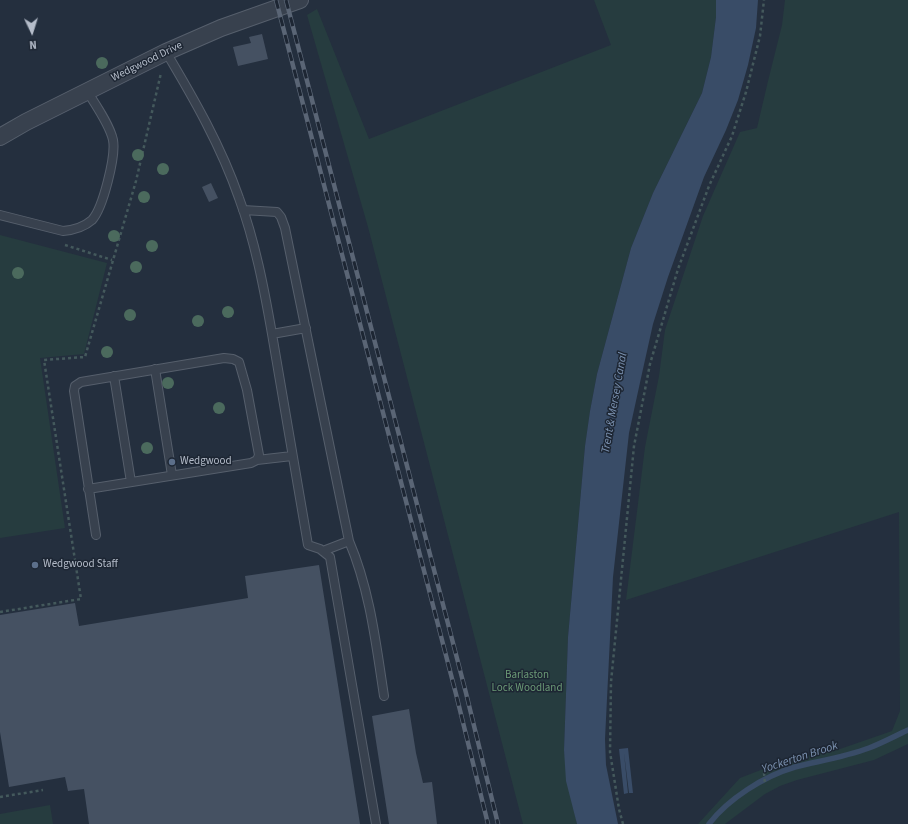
<!DOCTYPE html>
<html>
<head>
<meta charset="utf-8">
<style>
  body { margin:0 }
  #map { position:relative; width:908px; height:824px; overflow:hidden; background:#242f3e; font-family:"Source Sans 3",sans-serif }
  canvas { display:block }
  .north { position:absolute; left:12px; top:12px; width:40px; height:40px; -webkit-text-stroke:3px #1d2633; paint-order:stroke; rotate:176deg; font-size:11px; font-weight:700; line-height:16px; text-align:center; color:#b4bcc9 }
  .north::after { content:''; display:block; margin:auto; width:14px; height:18px; background:#b4bcc9; clip-path:polygon(50% 0,100% 100%,50% 72%,0 100%) }
</style>
</head>
<body>
<div id="map">
<canvas width="908" height="824"></canvas>
<div class="north">N</div>
</div>
<script>
const c = document.querySelector('canvas').getContext('2d');
c.lineJoin = 'round';
function paint(path, color) { c.fillStyle = color; c.fill(path, 'evenodd'); }
function strokePath(path, color, width, dash) { c.strokeStyle = color; c.lineWidth = width; c.lineCap = dash ? 'butt' : 'round'; c.setLineDash(dash || []); c.stroke(path); }
function label(font, color, halo, rows, align = 'center') {
  c.font = font + ' "Source Sans 3",sans-serif'; c.lineWidth = 3; c.setLineDash([]); c.textBaseline = 'middle'; c.strokeStyle = halo; c.fillStyle = color; for (const [text, x, y, turn = 0] of rows) {
    c.save(); c.translate(x, y); c.rotate((+turn || 0) * Math.PI / 180); c.textAlign = isNaN(turn) ? turn : align; if (halo) c.strokeText(text, 0, 0); c.fillText(text, 0, 0); c.restore();
  }
}
const green = new Path2D(`
  M594,0H716V17L711,57L702,93L653,193L631,248L597,374L590,411L585,446L568,637L564,750L577,824H523L368,227L307,15L317,9L369,139L611,45Z
  M785,0H908V744L874,760L797,780L780,786L765,794L725,824H698L740,778L787,760L840,749L892,731L900,711L899,512L626,600L645,447L659,376L665,330L703,216L740,132L757,128L768,81L782,25Z
  M0,235L107,263L84,354L40,358L65,528L0,538Z
  M50,805L53,824H0V814Z`);
const water = new Path2D(`
  M716,0H758L756,28L748,65L738,100L726,130L704,177L668,277L653,324L641,378L629,433L613,577L605,739L606,765L618,824H577L566,781L564,750L568,637L585,446L590,411L597,374L631,248L653,193L702,93L711,57L716,17Z
  M628,748L633,793H629L624,753L628,793L624,794L619,749Z`);
const stream = new Path2D(`
  M709,824C728,799 764,776 795,767C819,761 845,757 869,748C882,743 895,736 908,730`);
const building = new Path2D(`
  M262,34L268,59L238,66L233,47L251,43L249,37Z
  M211,183L218,198L209,202L202,187Z
  M319,565L360,824H89L84,789L68,791L65,777L9,787L0,732V615L75,603L79,626L248,598L245,576Z
  M409,709L416,753L423,783L432,782L437,824H389L372,716Z`);
const path = new Path2D(`
  M65,245L112,260
  M0,612L81,599L44,360L85,357L136,181L161,73
  M764,773L765,784
  M0,797L43,790
  M623,824L619,809L610,752L611,682L634,446L650,364L678,269L709,186L732,136L746,92L760,36L764,0`);
const service = new Path2D(`
  M166,52C194,99 221,146 239,198C255,241 264,288 272,334
  M243,210L277,212L281,217L285,228L349,541
  M0,215L63,231C74,230 84,227 92,220C103,208 116,156 113,140C110,125 95,104 87,91
  M306,328L272,334L308,545L320,549L330,557L376,824
  M155,369L172,475
  M114,376L131,482
  M257,460L292,456
  M88,489L251,463L257,460L259,455L247,390L239,362L233,359L224,358L81,382L75,386L74,391L96,535
  M323,551L349,541C370,590 376,644 384,696`);
const minor = new Path2D(`
  M0,137L26,122L166,52L221,28L300,0`);
const rail = new Path2D(`
  M276,0L456,694L488,824
  M286,0L466,693L498,824`);
const trees = [
  [102,63],
  [138,155],
  [163,169],
  [144,197],
  [114,236],
  [152,246],
  [136,267],
  [18,273],
  [228,312],
  [130,315],
  [198,321],
  [107,352],
  [168,383],
  [219,408],
  [147,448]
];
const markers = [
  [172,462,4,"#5c6f8a"],
  [35,565,4,"#5c6f8a"]
];
const streetNames = [
  ["Wedgwood Drive",147,62,-26]
];
const poiNames = [
  ["Wedgwood",180,462],
  ["Wedgwood Staff",43,565]
];
const parkNames = [
  ["Barlaston",527,676],
  ["Lock Woodland",527,689]
];
const waterNames = [
  ["Trent & Mersey Canal",615,403,-80],
  ["Yockerton Brook",800,758,-18]
];
paint(green, '#263c3f');
paint(water, '#394c67');
strokePath(stream, '#394c67', 5.5);
paint(building, '#455162');
strokePath(service, '#565f6c', 10);
strokePath(minor, '#565f6c', 18);
strokePath(path, '#44595c', 2.5, [3, 3]);
strokePath(service, '#38414e', 8);
strokePath(minor, '#38414e', 16);
strokePath(rail, '#5a6575', 4.5);
strokePath(rail, '#1d2633', 3, [9]);
c.fillStyle = '#4b6a5d';
for (const [x, y] of trees) { c.beginPath(); c.arc(x, y, 6, 0, 2 * Math.PI); c.fill(); }
for (const [x, y, r, color] of markers) { const dot = new Path2D(); dot.arc(x, y, r, 0, 2 * Math.PI); c.fillStyle = color; c.fill(dot); strokePath(dot, '#1d2633', 1.5); }
label('11px', '#b4bcc9', '#1d2633', streetNames);
label('11px', '#b4bcc9', '#1d2633', poiNames, 'left');
label('11px', '#6b9a76', '#1d2633', parkNames);
label('italic 12px', '#7c92b1', '#1d2633', waterNames);
</script>
</body>
</html>
